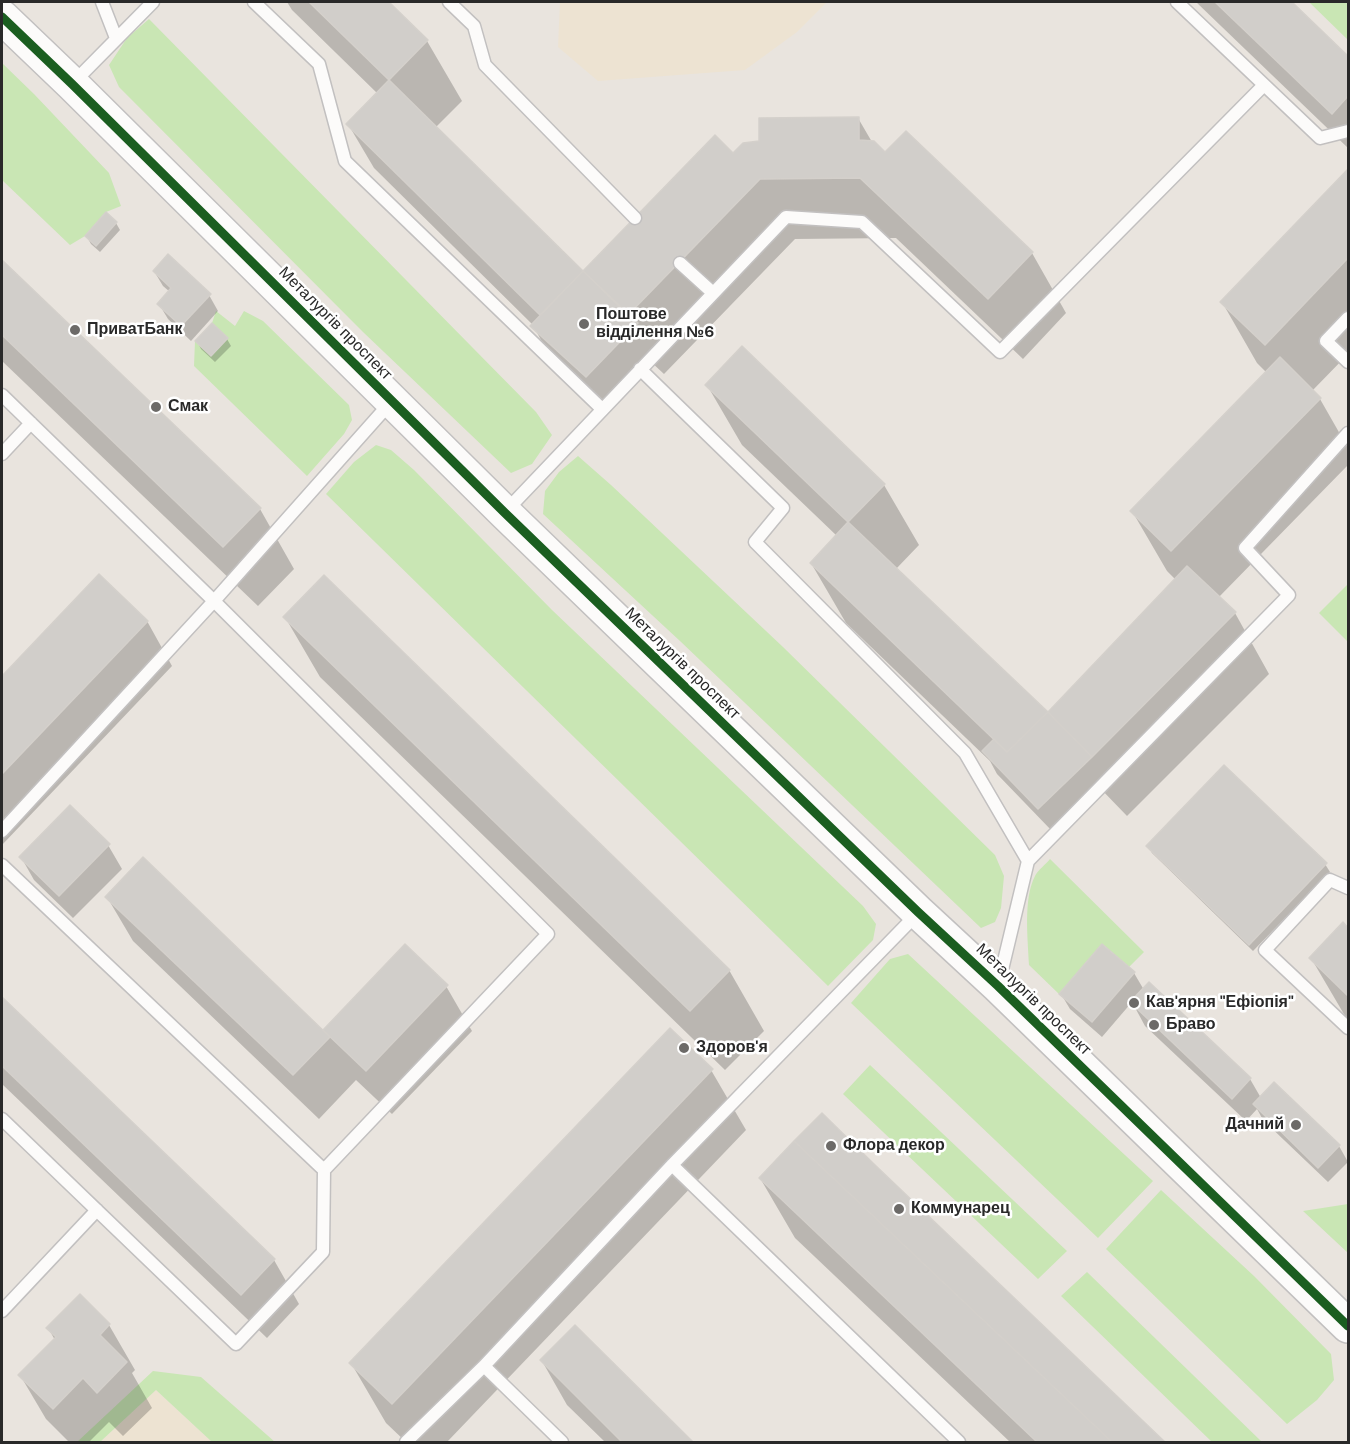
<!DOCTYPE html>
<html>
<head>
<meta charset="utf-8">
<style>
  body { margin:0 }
  #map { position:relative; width:1350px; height:1444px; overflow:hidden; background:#e9e4de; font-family:"DM Sans",sans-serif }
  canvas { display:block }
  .frame { position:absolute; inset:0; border:3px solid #292929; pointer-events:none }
</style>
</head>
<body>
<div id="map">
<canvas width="1350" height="1444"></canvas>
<div class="frame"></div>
</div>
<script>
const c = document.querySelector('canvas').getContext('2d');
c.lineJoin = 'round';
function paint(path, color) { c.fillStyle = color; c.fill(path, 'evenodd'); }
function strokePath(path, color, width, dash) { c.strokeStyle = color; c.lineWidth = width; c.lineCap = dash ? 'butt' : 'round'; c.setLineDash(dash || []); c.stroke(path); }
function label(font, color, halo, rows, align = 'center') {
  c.font = font + ' "DM Sans",sans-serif'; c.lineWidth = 5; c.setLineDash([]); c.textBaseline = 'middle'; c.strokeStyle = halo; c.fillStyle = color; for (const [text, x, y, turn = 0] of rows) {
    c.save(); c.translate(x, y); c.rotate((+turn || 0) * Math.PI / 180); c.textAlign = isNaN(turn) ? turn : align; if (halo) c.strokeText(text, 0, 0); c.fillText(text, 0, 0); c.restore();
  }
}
const education = new Path2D(`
  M560,2H827L797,32L745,70L598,81L558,47Z
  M156,1390L212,1442H100Z`);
const green = new Path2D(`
  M1309,2H1348V40Z
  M149,19L536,412L552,435L532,464L511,473L363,332L119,87L109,65L127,38Z
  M2,63L34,94L109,173L121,206L106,212L85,236L70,245L2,180Z
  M216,311L235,326L244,311L263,321L349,405L352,420L344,434L307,476L194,366L195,341L212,323Z
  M376,445L391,450L414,470L552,610L863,906L876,924L873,940L828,986L326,494L354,462Z
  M578,456L611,485L783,647L995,855L1004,876L1001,908L995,922L981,928L680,641L543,514L545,491L559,472Z
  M1348,584V642L1319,613Z
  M1050,859L1144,952L1129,967L1102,944L1059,994L1029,965C1028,940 1023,899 1035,876C1038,870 1046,864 1050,859Z
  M908,954L1153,1181L1098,1238L851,1003L890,959Z
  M870,1065L1067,1251L1038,1279L843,1094Z
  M1161,1190L1254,1276L1331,1354L1334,1380L1317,1400L1287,1424L1106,1249Z
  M1348,1204V1253L1303,1211Z
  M1087,1272L1262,1442H1212L1061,1296Z
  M153,1371L201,1377L275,1442H212L156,1390L100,1442H77Z`);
const shadow = new Path2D(`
  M287,2H387L427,41L462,101L435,128L583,274L733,155L761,143L858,118L872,142L885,154L1032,253L1066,313L1023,359L896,238L795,239L664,374L650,361L604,407L550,357L533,325L374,168L348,124L378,94L292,10Z
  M1196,2H1290L1348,58V148Z
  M1348,171V354L1312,391L1320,399L1348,448V465L1218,598L1235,613L1269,674L1127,816L1098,786L1052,831L997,774L990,761L846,623L811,563L837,536L742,445L707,385L884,485L919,545L896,569L1048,714L1176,580L1167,571L1132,511L1267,373L1257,363L1222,302Z
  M116,223L120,230L100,252L91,244L87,237Z
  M2,262L260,509L294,569L258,606L2,361Z
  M154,271L209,295L218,311L191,341L168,319L159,304L170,292L163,286Z
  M227,339L231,346L215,362L201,349L197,341Z
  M99,576L147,621L172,666L2,845V679Z
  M285,617L729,970L764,1031L725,1070L320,677Z
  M108,845L122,869L73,918L34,880L21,857Z
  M1148,846L1325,864L1330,872L1253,951L1152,853Z
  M107,897L323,1032L405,946L446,986L472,1031L392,1114L356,1080L319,1119L133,941Z
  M1343,925L1348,930V1021L1311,958Z
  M1102,946L1134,973L1144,990L1149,984L1250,1079L1261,1098L1274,1084L1339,1146L1348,1162L1328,1182L1263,1120L1257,1109L1246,1121L1145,1026L1132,1002L1102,1037L1070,1009L1061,994Z
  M2,999L274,1260L299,1304L267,1338L2,1084Z
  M711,1070L746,1130L447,1442H406L386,1423L351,1363Z
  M822,1116L1163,1442H1010L795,1238L760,1178Z
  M109,1325L135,1370L132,1373L152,1408L123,1436L109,1422L89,1442H69L46,1419L20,1375L55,1340L48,1328Z
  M575,1327L691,1442H605L567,1405L542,1361Z`);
const building = new Path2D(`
  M309,2H389L428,40L389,80Z
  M1215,2H1292L1348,56V96L1332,114Z
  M389,80L583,271L540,315L346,124Z
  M859,117V140L874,141L885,152L906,131L1033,252L988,299L860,178L760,179L628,315L583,271L715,135L733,153L743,143L759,141V118Z
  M1348,169V258L1265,345L1220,302Z
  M106,212L117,222L96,246L85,236Z
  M168,254L211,294L181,326L157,304L171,288L153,271Z
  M2,260L261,508L223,547L2,335Z
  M583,271L638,323L586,377L530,326Z
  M212,323L228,338L211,356L195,341Z
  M742,346L885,484L848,522L705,385Z
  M1280,357L1321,398L1171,551L1130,511Z
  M848,522L1048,712L1007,752L810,563Z
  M1187,566L1236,612L1092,757L1048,712Z
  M99,574L148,621L2,774V676Z
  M324,575L730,970L690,1011L283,617Z
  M1048,712L1092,757L1038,809L982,751L994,739L1007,752Z
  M1224,765L1327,863L1249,945L1146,846Z
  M70,805L110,844L59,896L19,857Z
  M143,857L330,1037L293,1075L105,897Z
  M1343,922L1348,928V996L1309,958Z
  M405,944L448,985L366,1071L323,1030Z
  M1102,944L1135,972L1092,1022L1059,994Z
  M1149,982L1251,1078L1232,1099L1130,1002Z
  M2,997L275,1259L241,1295L2,1066Z
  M670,1028L713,1069L392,1404L349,1363Z
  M1274,1082L1340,1145L1318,1168L1253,1104Z
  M822,1113L875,1165L1165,1442H1112L794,1141Z
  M794,1141L1112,1442H1037L759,1178Z
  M80,1294L110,1324L100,1335L127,1362L97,1393L83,1378L53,1409L18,1375L56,1337L46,1328Z
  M575,1325L693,1442H622L540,1360Z`);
const lane = new Path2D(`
  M102,2L116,38
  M254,2L319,64L345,161L602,409
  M449,2L474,26L485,65L635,218
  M1177,2L1320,138L1348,131
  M74,82L153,2
  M680,263L713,293
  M1348,318L1326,341L1348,362
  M640,369L783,508L755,542L965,753L1028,861
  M2,395L214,601L548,934L324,1170
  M2,454L31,423
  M505,512L786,217L862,222L1000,352L1264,85
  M2,831L214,601L391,402
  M2,865L324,1170L323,1252L236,1344L2,1119
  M1348,888L1330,880L1265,950L1348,1028
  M999,982L1028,861L1289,595L1245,548L1348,433
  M672,1165L959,1442
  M2,1311L97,1210
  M484,1366L562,1442
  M406,1442L484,1366L672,1165L918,913`);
const secondary = new Path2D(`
  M2,17L72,84L505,513L918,912L998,986L1348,1326`);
const cycleway = new Path2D(`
  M2,17L72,84L505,513L918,912L998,986L1348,1326`);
const markers = [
  [584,324,6,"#6c6a68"],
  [75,330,6,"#6c6a68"],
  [156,407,6,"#6c6a68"],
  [1134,1003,6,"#6c6a68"],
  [1154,1025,6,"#6c6a68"],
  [684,1048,6,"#6c6a68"],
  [1296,1125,6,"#6c6a68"],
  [831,1146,6,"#6c6a68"],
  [899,1209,6,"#6c6a68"]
];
const poiNames = [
  ["Поштове",596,315],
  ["відділення №6",596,333],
  ["ПриватБанк",87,330],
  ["Смак",168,407],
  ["Кав'ярня \"Ефіопія\"",1146,1003],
  ["Браво",1166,1025],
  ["Здоров'я",696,1048],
  ["Дачний",1284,1125,"right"],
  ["Флора декор",843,1146],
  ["Коммунарец",911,1209]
];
const streetNames = [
  ["Металургів проспект",335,324,45],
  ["Металургів проспект",682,664,44],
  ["Металургів проспект",1033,1000,44]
];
paint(education, '#ede3d2');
paint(green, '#c9e6b4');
paint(shadow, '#0003');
paint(building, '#d1ceca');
strokePath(building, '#d4d0cb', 1.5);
strokePath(lane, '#c2c0c0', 15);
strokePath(secondary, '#c2c0c0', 36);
strokePath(lane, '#fcfbfa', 12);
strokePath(secondary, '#fcfbfa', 33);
strokePath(cycleway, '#1b5e20', 9);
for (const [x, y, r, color] of markers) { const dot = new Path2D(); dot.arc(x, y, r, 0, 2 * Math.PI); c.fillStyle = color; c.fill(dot); strokePath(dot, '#fff', 2); }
label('bold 16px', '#292929', '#fff', poiNames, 'left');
label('16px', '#292929', '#fff', streetNames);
</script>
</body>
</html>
